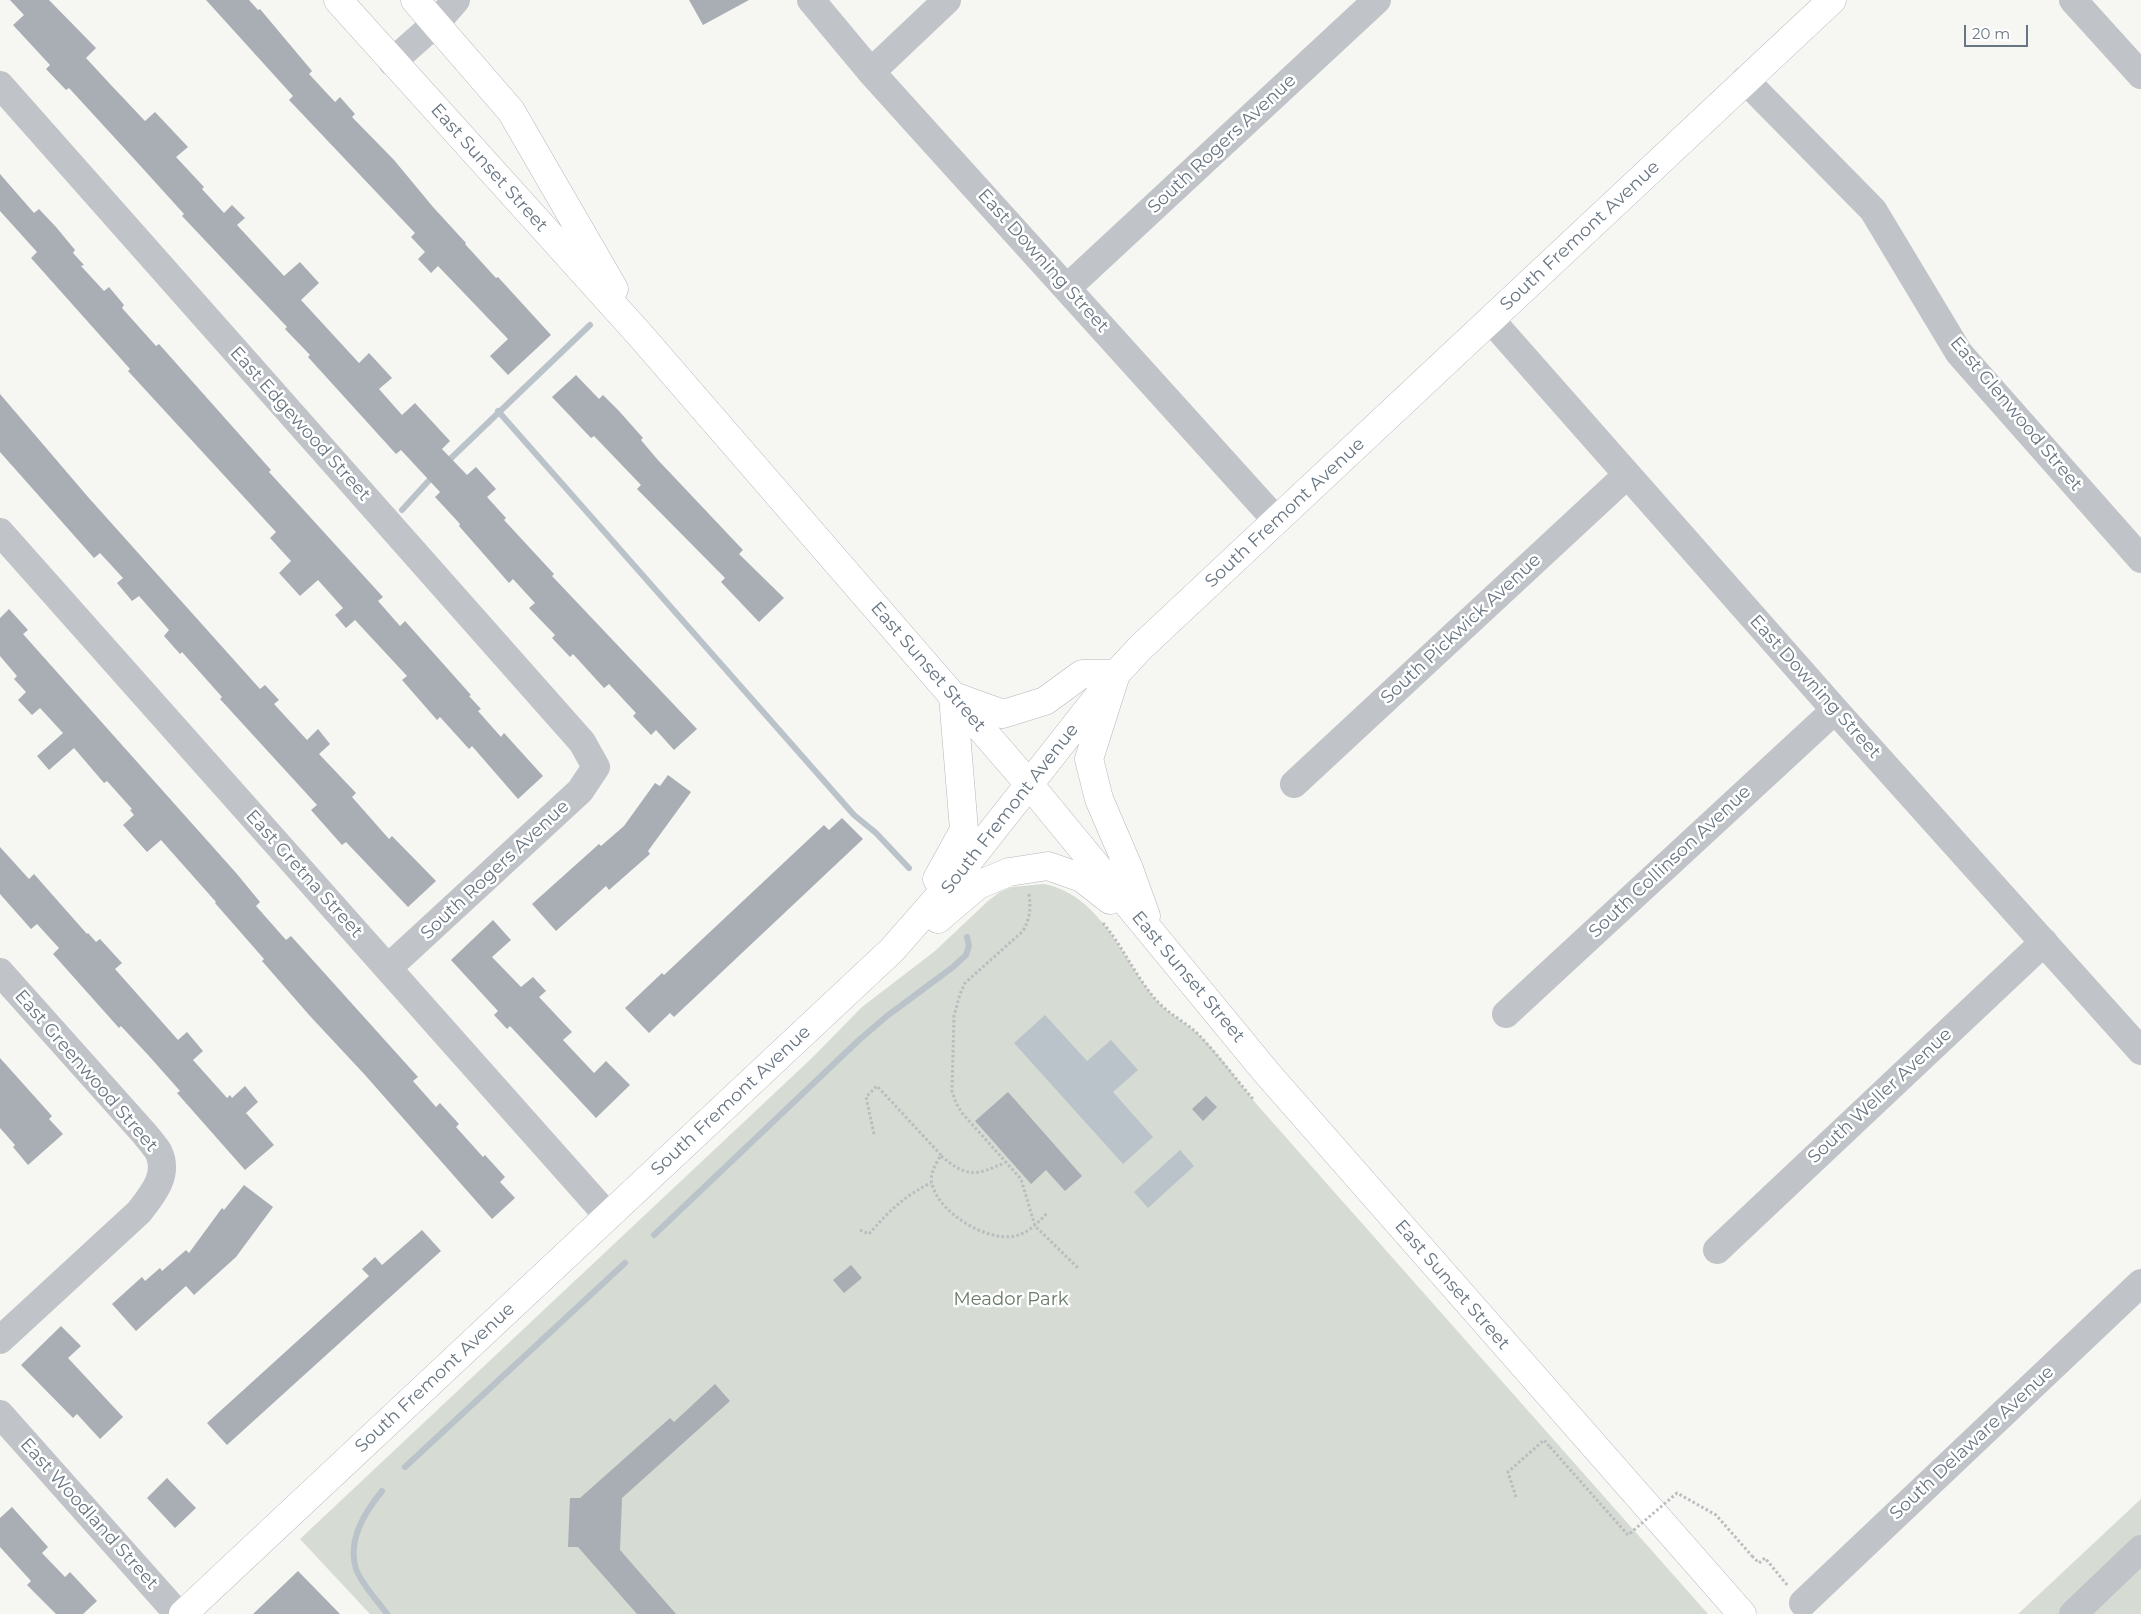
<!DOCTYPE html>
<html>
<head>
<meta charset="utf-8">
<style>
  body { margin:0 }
  #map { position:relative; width:2141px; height:1614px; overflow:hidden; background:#f6f6f3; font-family:Montserrat,sans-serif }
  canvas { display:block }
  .scale { position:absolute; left:1964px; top:25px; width:64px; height:22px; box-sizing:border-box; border:2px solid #687582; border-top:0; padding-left:6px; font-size:15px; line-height:18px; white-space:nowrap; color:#687582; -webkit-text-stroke:4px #fff; paint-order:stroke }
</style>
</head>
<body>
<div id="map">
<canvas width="2141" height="1614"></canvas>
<div class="scale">20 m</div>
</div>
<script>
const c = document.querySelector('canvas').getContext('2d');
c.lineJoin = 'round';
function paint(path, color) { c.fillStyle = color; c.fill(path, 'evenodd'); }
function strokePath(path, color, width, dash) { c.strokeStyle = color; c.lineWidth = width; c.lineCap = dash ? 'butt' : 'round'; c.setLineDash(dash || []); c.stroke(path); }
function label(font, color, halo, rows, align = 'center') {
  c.font = font + ' Montserrat,sans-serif'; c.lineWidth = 5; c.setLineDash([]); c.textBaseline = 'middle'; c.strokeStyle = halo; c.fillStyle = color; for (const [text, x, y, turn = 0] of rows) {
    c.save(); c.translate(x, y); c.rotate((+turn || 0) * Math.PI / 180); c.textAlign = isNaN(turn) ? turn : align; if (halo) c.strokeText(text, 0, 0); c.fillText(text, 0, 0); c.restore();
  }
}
const green = new Path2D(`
  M1044,884C1103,896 1122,961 1157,1001C1169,1015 1185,1022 1198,1034C1221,1056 1239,1083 1259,1107L1708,1614H370L300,1539L813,1057L862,1007L935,951L988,901L1000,892L1012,887Z
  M2141,1499V1614H2018Z`);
const water = new Path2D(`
  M1045,1015L1087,1061L1111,1040L1138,1070L1113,1092L1153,1137L1123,1164L1014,1043Z
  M1180,1150L1194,1166L1148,1208L1134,1192Z`);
const stream = new Path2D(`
  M498,411L854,815L876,833L909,868
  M446,463L590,325
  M402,510L433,476
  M654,1235L859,1040L887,1016L953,967L966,955L969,946L967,937
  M405,1467L625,1263
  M382,1491C365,1512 347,1540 356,1569C362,1585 377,1600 387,1614`);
const building = new Path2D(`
  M10,0H49L96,48L86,58L110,84L145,121L155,112L188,147L176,157L204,187L202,189L224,213L232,205L245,218L237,225L284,276L300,262L319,283L301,300L359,363L369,353L392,378L379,389L402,415L415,403L450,441L442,449L467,475L476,467L496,489L487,497L506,518L504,520L554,574L552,576L697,729L674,750L656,730L651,735L633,716L636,713L609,684L604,688L573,654L570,657L552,638L555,635L529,608L535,603L513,579L509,583L459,526L460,524L435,497L440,492L401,450L396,454L308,357L310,355L285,329L287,327L182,216L184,214L136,161L69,88L66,90L46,69L50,65L13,25L24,15Z
  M206,0H249L258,10L260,9L312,71L309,74L335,102L340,97L355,114L352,117L394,160L433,207L466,243L465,244L496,278L498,277L551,335L508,375L490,356L508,339L438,266L431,273L418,259L425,252L411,237L415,233L289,100L293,96Z
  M689,0H749L703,25Z
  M0,174L34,213L39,209L56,227L75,250L73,253L84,265L81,266L104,291L109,287L124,305L122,308L156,346L159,344L271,470L269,472L383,597L378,601L400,626L405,621L471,695L469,696L481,709L478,711L501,737L504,733L543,776L518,799L472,746L469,749L440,717L437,720L402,680L407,676L355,620L346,628L335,615L343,608L318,580L300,596L279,573L291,561L270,538L276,532L128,371L130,369L31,258L37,252L0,211Z
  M576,375L599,399L603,395L619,411L643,438L641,440L657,459L743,550L739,554L784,598L759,622L721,582L725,578L637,489L641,485L594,436L591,438L552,397Z
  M0,394L88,497L260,689L265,685L279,700L274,704L307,740L318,729L330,744L319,754L356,793L352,797L389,839L392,836L436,881L408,907L346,842L342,845L311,810L317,805L220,699L222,697L182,652L180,654L164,636L169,630L139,596L132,601L117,583L123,578L100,553L94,558L0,452Z
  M9,609L28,630L23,634L237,874L260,902L256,906L286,940L291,936L418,1077L413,1081L436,1107L440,1103L459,1124L456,1127L483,1157L485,1155L505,1177L500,1182L515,1198L492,1219L365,1075L310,1016L262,961L264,959L215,903L216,902L161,840L147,852L123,825L134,815L130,810L132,809L107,781L104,783L74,748L49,770L37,756L63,733L40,708L32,715L18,700L26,692L14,679L17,676L0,656V618Z
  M668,775L691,792L648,851L650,854L609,890L606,886L556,931L532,904L599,844L601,846L624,826L655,783L660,786Z
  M842,818L863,839L674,1017L670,1013L649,1033L625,1008L662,973L664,975L824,825L829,830Z
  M0,847L29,879L34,874L87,934L88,933L96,942L100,939L122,963L115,969L178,1040L187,1032L203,1051L193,1060L227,1098L230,1095L232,1098L245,1086L258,1102L246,1113L274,1145L245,1170L177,1093L180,1091L149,1056L121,1026L119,1028L53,954L59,948L37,924L31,929L0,894Z
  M493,920L511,940L492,957L521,987L533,977L546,991L539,997L572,1032L563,1040L594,1073L606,1061L630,1085L596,1118L510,1026L507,1029L494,1015L498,1011L451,960Z
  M0,1058L52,1116L49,1119L63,1134L28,1165L13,1147L15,1145L0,1128Z
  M1008,1092L1082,1176L1065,1191L1046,1170L1031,1184L975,1121Z
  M1206,1096L1217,1107L1203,1121L1192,1109Z
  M244,1185L273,1207L236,1257L194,1295L186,1286L136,1331L112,1304L142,1277L145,1281L160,1268L162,1271L186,1250L189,1253L222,1208L224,1210Z
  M422,1230L441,1251L227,1445L207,1423L369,1276L362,1269L375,1257L382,1265Z
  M851,1265L862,1278L844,1293L833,1280Z
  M61,1326L81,1346L68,1358L123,1417L100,1439L77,1414L73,1418L21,1365Z
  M715,1384L730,1401L622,1498L620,1550L676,1614H637L578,1547H568L570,1498H580L670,1418L674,1422Z
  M167,1478L196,1508L175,1528L147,1498Z
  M12,1507L48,1547L42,1553L65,1577L70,1572L97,1601L83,1614H56L27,1585L31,1581L0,1547V1518Z
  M298,1571L340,1614H253Z`);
const path = new Path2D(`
  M1029,894C1031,909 1030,918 1023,931L965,983L960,994L954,1016L952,1091L956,1103L962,1113L1021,1179L1035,1226L1078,1268
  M1103,923C1124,948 1136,978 1158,1002C1170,1015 1186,1022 1199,1035C1218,1055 1235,1078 1253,1099
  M874,1134L866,1097L877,1086L941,1155C936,1164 929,1174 932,1184C939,1213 987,1242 1015,1236C1028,1233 1038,1223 1047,1213
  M941,1156C968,1178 975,1176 1006,1162
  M860,1230L869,1234C887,1213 905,1195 931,1183
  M1516,1497L1508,1472L1544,1440L1550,1447
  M1752,1556L1759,1563L1765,1558L1788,1586`);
const minor = new Path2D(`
  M811,0L871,72L1276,520
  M2073,0L2141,75
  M392,62L436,23L456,0
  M871,72L947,0
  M1745,80L1873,210L1959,353L2141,559
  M0,85L582,742L596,767L580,791L388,968
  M1067,288L1377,0
  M1491,320L1835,710L2141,1051
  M0,532L608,1216
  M1294,784L1627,475
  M0,972L143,1132C148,1138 154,1145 158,1151C170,1174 153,1194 139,1212L0,1340
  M1506,1014L1835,710
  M1717,1250L2044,942
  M0,1414L178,1614
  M1803,1603L2141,1283
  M2073,1614L2141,1549`);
const major = new Path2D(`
  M338,0L641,336L1029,784L1266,1072L1742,1614
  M415,0L511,111L614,289
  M937,879L964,830L953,696L1003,714L1045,701L1082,674H1116L1089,759L1099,799L1129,869L1146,916
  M938,919L978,885L1009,872L1048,866L1082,878L1110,900
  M183,1614L892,950L956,877L1116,674L1140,648L1832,0`);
const pathBridge = new Path2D(`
  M1550,1447L1628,1535L1677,1493L1716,1515L1752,1556`);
const streetNames = [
  ["South Rogers Avenue",1222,144,-43],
  ["East Sunset Street",489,168,48],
  ["South Fremont Avenue",1580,236,-43],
  ["East Downing Street",1043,261,48],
  ["East Glenwood Street",2016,414,50],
  ["East Edgewood Street",300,424,48],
  ["South Fremont Avenue",1285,513,-43],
  ["South Pickwick Avenue",1461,629,-43],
  ["East Sunset Street",928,667,49],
  ["East Downing Street",1815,687,48],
  ["South Fremont Avenue",1010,809,-52],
  ["South Collinson Avenue",1670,862,-43],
  ["South Rogers Avenue",495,870,-43],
  ["East Gretna Street",304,874,48],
  ["East Sunset Street",1188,977,50],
  ["East Greenwood Street",86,1071,49],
  ["South Weller Avenue",1880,1096,-43],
  ["South Fremont Avenue",731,1101,-43],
  ["East Sunset Street",1452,1285,49],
  ["South Fremont Avenue",435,1378,-43],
  ["South Delaware Avenue",1972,1443,-43],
  ["East Woodland Street",89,1514,48]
];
const parkNames = [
  ["Meador Park",1011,1300]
];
paint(green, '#d6dbd3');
paint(water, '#bac3c9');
strokePath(stream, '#bac3c9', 6);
paint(building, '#a8aeb4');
strokePath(major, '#b4b7bb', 29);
strokePath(path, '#babcbf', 3, [2.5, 2.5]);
strokePath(minor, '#c0c3c7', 28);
strokePath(major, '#fff', 28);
strokePath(pathBridge, '#babcbf', 3, [2.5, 2.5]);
label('18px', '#687582', '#fff', streetNames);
label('18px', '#697a66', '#fff', parkNames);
</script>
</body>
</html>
